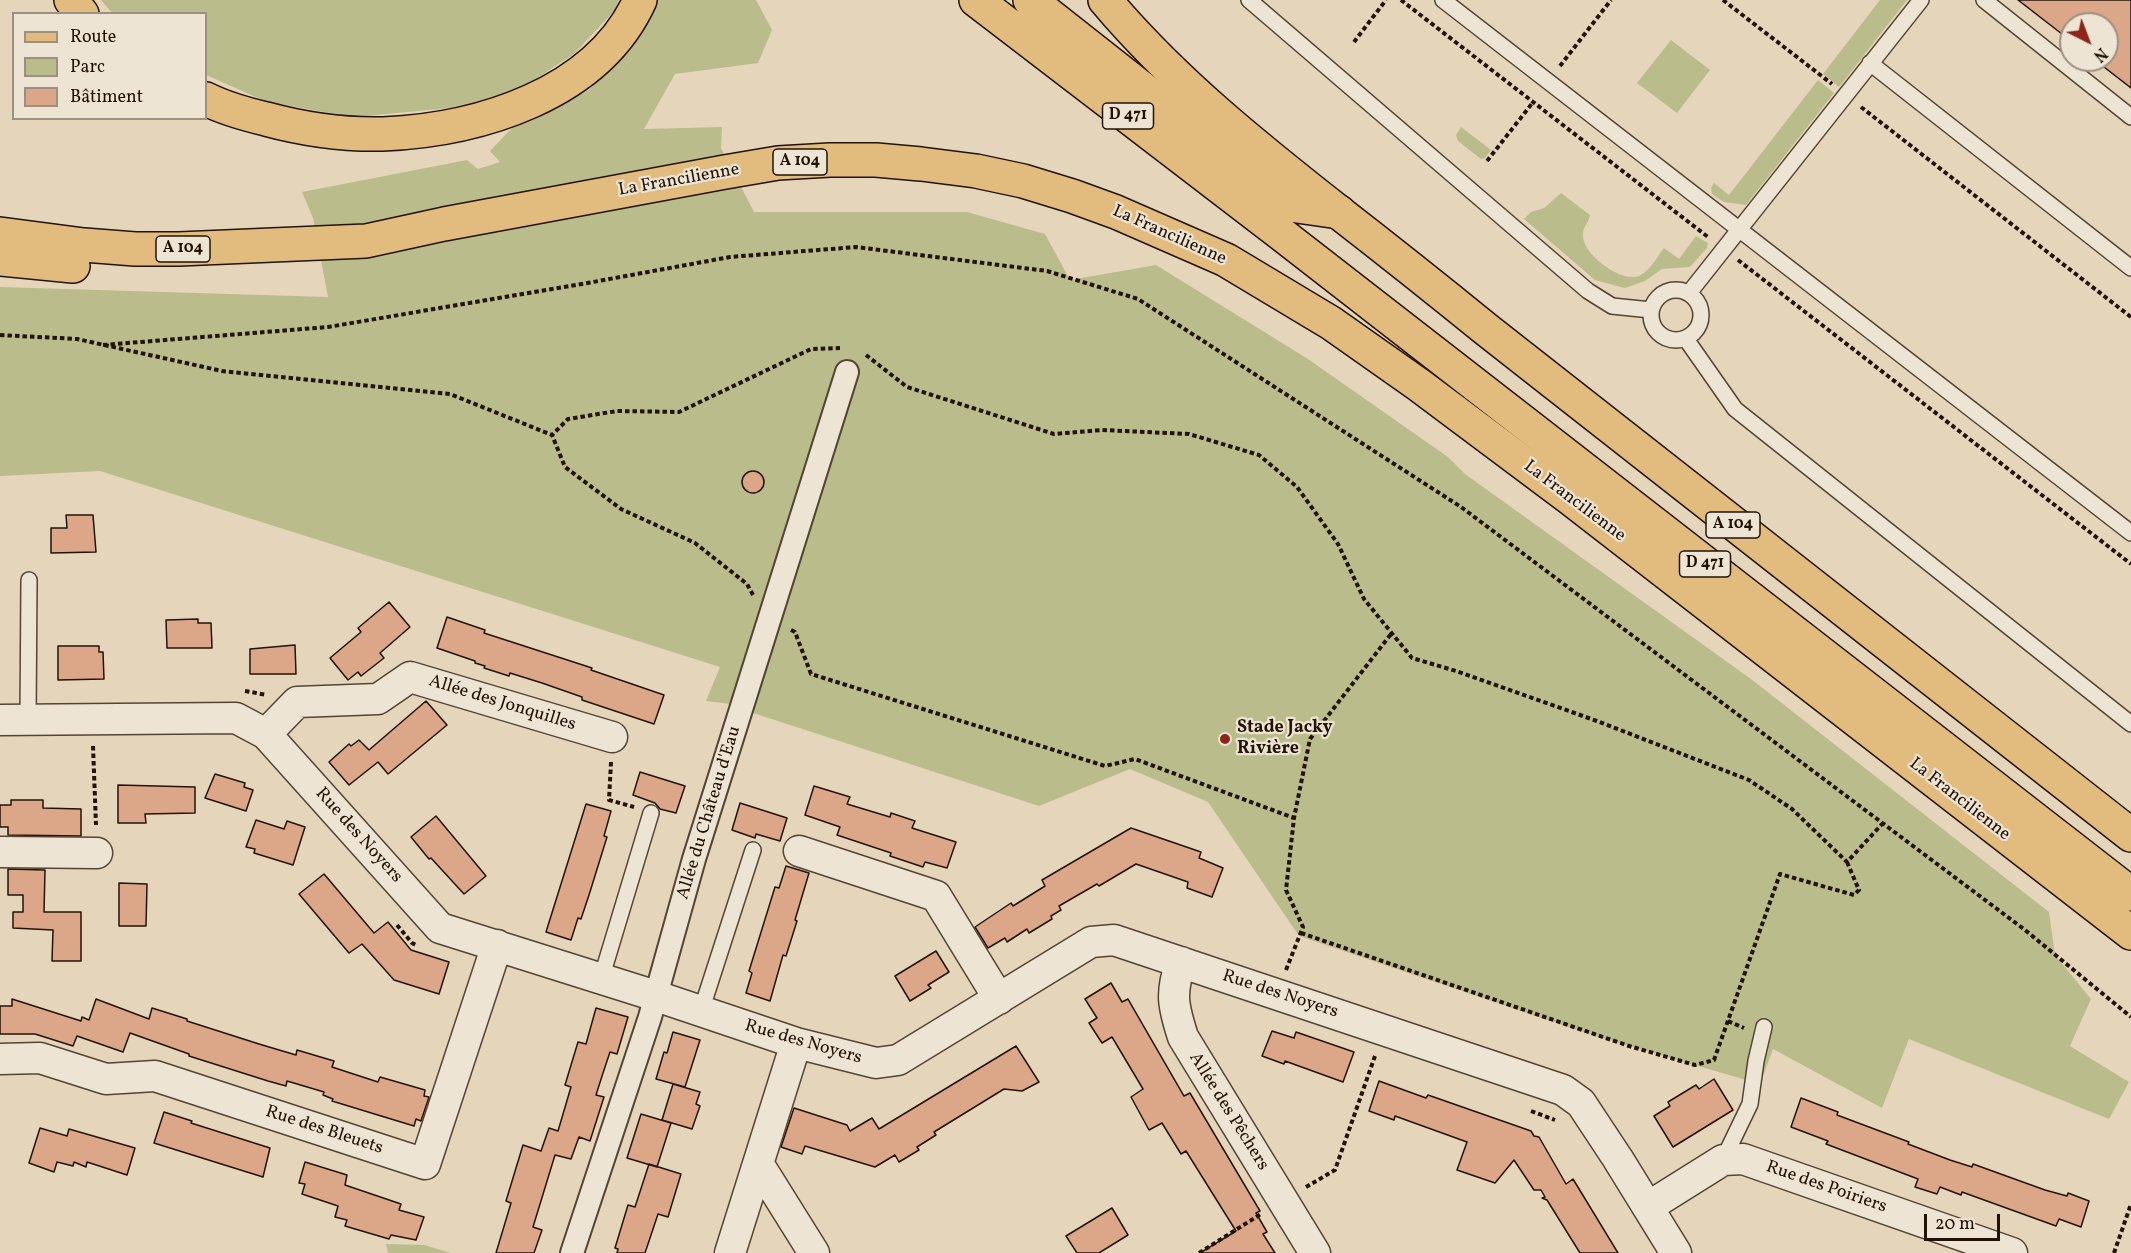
<!DOCTYPE html>
<html>
<head>
<meta charset="utf-8">
<style>
  body { margin:0 }
  #map { position:relative; width:2131px; height:1253px; overflow:hidden; background:#e5d6bb; font-family:Vollkorn,serif }
  canvas { display:block }
  .legend { position:absolute; left:12px; top:12px; width:195px; height:108px; box-sizing:border-box; background:#eee4d3; border:2px solid #9d9081; margin:0; padding:8px 10px; list-style:none; font-size:18px; color:#231307 }
  .legend li { display:flex; align-items:center; gap:12px; height:30px }
  .legend b { width:30px; border:2px solid #9d9081 }
  .north { position:absolute; left:2059px; top:12px; width:60px; height:60px; box-sizing:border-box; background:#eee4d3; border:2px solid #9d9081; border-radius:50%; rotate:138deg; font-size:16px; font-weight:700; line-height:24px; text-align:center; color:#231307 }
  .north::after { content:''; display:block; margin:auto; width:21px; height:27px; background:#8f2418; clip-path:polygon(50% 0,100% 100%,50% 72%,0 100%) }
  .scale { position:absolute; left:1924px; top:1214px; width:76px; height:27px; box-sizing:border-box; border:3px solid #231307; border-top:0; padding-left:8px; font-size:18px; line-height:21px; white-space:nowrap; color:#231307; -webkit-text-stroke:4px #eee4d3; paint-order:stroke }
</style>
</head>
<body>
<div id="map">
<canvas width="2131" height="1253"></canvas>
<ul class="legend">
<li><b style="height:8px;background:#e2bb7e"></b>Route</li>
<li><b style="height:16px;background:#bbbc8b"></b>Parc</li>
<li><b style="height:16px;background:#dca689"></b>Bâtiment</li>
</ul>
<div class="north">N</div>
<div class="scale">20 m</div>
</div>
<script>
const c = document.querySelector('canvas').getContext('2d');
c.lineJoin = 'round';
function paint(path, color) { c.fillStyle = color; c.fill(path, 'evenodd'); }
function strokePath(path, color, width, dash) { c.strokeStyle = color; c.lineWidth = width; c.lineCap = dash ? 'butt' : 'round'; c.setLineDash(dash || []); c.stroke(path); }
function label(font, color, halo, rows, align = 'center') {
  c.font = font + ' Vollkorn,serif'; c.lineWidth = 4.5; c.setLineDash([]); c.textBaseline = 'middle'; c.strokeStyle = halo; c.fillStyle = color; for (const [text, x, y, turn = 0] of rows) {
    c.save(); c.translate(x, y); c.rotate((+turn || 0) * Math.PI / 180); c.textAlign = isNaN(turn) ? turn : align; if (halo) c.strokeText(text, 0, 0); c.fillText(text, 0, 0); c.restore();
  }
}
const green = new Path2D(`
  M101,0H619L614,11L574,54L523,87L462,107L353,117L267,102L206,75V14L112,13Z
  M652,0H756L772,30L758,63L675,74L644,129L722,127L721,148L754,212H967L1045,234L1070,280L1156,265L1308,359L1448,457L1465,474L1751,679L2049,912L2055,955L2091,999L2070,1046L2129,1082L2109,1119L1909,1039L1882,1108L1773,1049L1760,1084L1595,1036L1299,936L1208,802L1130,769L1039,806L744,710L738,705L706,701L720,667L100,471L0,476V287L328,297L313,218L302,192L467,160L478,169L500,162L490,151L515,125L589,90L643,30Z
  M1880,0H1907L1839,87L1823,74Z
  M1671,40L1710,70L1677,113L1637,83Z
  M1818,80L1834,93L1746,205L1724,202L1712,194L1711,188L1714,183L1729,195Z
  M1461,127L1491,150L1485,158L1481,159L1458,141L1456,135Z
  M1561,193L1590,215C1589,222 1584,226 1583,232C1579,252 1620,283 1639,276C1650,271 1657,257 1664,248L1679,259L1696,236L1708,243L1707,248L1690,267L1662,269L1645,281L1625,288L1595,280L1524,219L1531,212L1544,208Z
  M386,1244L424,1245L451,1253H388Z`);
const building = new Path2D(`
  M2018,0H2131V88L2095,60H2107V24H2071V41Z
  M742 482a11 11 0 1 1 22 0a11 11 0 1 1-22 0Z
  M66,515H93L96,552L51,553V528H67Z
  M389,602L410,627L380,653L384,658L361,676L358,672L348,680L330,658L361,632L358,628Z
  M447,617L485,630L484,633L592,668L591,670L664,695L654,724L582,700V697L542,683L510,673L509,676L484,668L485,666L475,663V661L437,648Z
  M198,619V623H211L212,648H167L166,620Z
  M295,645L296,674H250V649Z
  M58,646H99V652H103L104,679L58,680Z
  M426,701L447,725L388,774L378,762L349,785L329,762L349,744L351,746L359,740L369,750Z
  M640,772L685,786L676,813L660,809L655,803L633,795Z
  M215,774L245,783L244,787L253,790L246,811L205,798Z
  M118,785L195,787V813L145,814L146,823H118Z
  M814,786L850,797L847,804L890,817L891,813L915,821L912,828L956,842L947,868L925,862L923,867L890,856L891,853L837,835L840,827L805,815Z
  M11,800H43V808L81,809V836L8,835V827H0V805H11Z
  M740,803L787,818L780,841L756,834L755,838L732,830Z
  M586,804L611,811L604,836L607,837L589,895L581,919L578,918L571,940L546,932Z
  M436,816L486,876L464,894L431,858L429,859L411,837Z
  M256,820L284,829L287,821L305,827L293,865L254,853L255,849L246,847Z
  M1131,828L1201,852L1199,858L1223,868L1212,897L1187,888L1188,882L1136,864L1099,886L1097,884L1059,906L1061,910L1051,916L1052,919L1029,933L1027,929L1007,942L1005,938L988,948L975,927L1011,903L1013,906L1045,886L1042,880Z
  M786,866L809,873L795,920L797,921L786,956L783,955L770,1001L746,993L752,973L749,971L775,887L779,888Z
  M8,869L45,870L44,912H81V961H52L53,930L13,928V912H23V895H8Z
  M324,874L374,933L388,922L411,950L449,962L439,994L394,980L362,944L349,953L299,894Z
  M119,883L147,884L146,926H119Z
  M936,951L949,972L928,985L931,988L910,1001L895,976Z
  M1111,983L1122,1002L1128,999L1184,1096L1190,1093L1260,1211L1256,1213L1267,1232L1263,1234L1275,1253H1200L1236,1231L1186,1151L1181,1154L1162,1123L1149,1130L1131,1097L1143,1089L1112,1037L1102,1043L1089,1023L1097,1018L1085,999Z
  M12,999L81,1021L82,1017L89,1020L96,999L149,1019L152,1008L187,1019V1021L259,1044L296,1055L297,1050L334,1061L332,1067L378,1082L380,1077L425,1090L424,1096L429,1097L421,1121L416,1119L414,1126L332,1101L333,1099L323,1095L324,1092L287,1081L286,1086L268,1081L189,1056V1054L130,1033L123,1052L77,1036L73,1046L35,1034H0V1006H12Z
  M596,1008L628,1017L617,1054L610,1052L603,1073L596,1095L604,1097L590,1141L579,1137L571,1159L555,1155L533,1227L542,1230L534,1253H496L511,1203L506,1201L523,1145L541,1151L549,1128L558,1131L571,1087L565,1085L578,1042L586,1044Z
  M1272,1031L1294,1038L1296,1032L1354,1052L1343,1082L1285,1061L1284,1064L1262,1056Z
  M673,1032L700,1040L685,1087L656,1079L664,1052L667,1053Z
  M1016,1046L1039,1082L1022,1091L1004,1089L934,1132L936,1135L917,1147L919,1150L899,1162L895,1155L875,1167L805,1146L802,1154L781,1147L794,1108L847,1125L850,1131L872,1118L879,1129Z
  M1714,1079L1733,1110L1673,1147L1654,1116L1670,1106L1668,1102L1696,1085L1699,1089Z
  M1379,1081L1426,1098L1428,1095L1531,1131L1534,1136L1539,1137L1566,1184L1573,1179L1618,1253H1580L1547,1200L1542,1198L1545,1197L1541,1190H1534L1514,1160L1495,1183L1457,1170L1467,1142L1395,1116L1394,1120L1369,1111Z
  M673,1084L700,1092L696,1104L700,1106L692,1129L662,1120Z
  M1801,1098L1838,1112L1837,1115L1909,1142L1908,1144L1950,1160L1972,1167L1973,1164L2045,1190L2067,1196L2068,1193L2089,1201L2081,1227L2059,1219L2056,1226L1962,1192L1961,1195L1940,1187L1937,1194L1915,1187L1918,1179L1826,1144L1828,1141L1791,1127Z
  M164,1112L192,1121L191,1123L270,1148L263,1177L154,1143Z
  M641,1114L671,1123L657,1167L627,1158Z
  M40,1128L67,1136L69,1129L135,1148L127,1175L87,1162L86,1167L74,1162L73,1166L57,1162L54,1172L29,1163Z
  M305,1162L347,1175L345,1185L401,1204L399,1210L424,1217L416,1240L391,1235L389,1239L345,1226L347,1220L335,1217L338,1206L302,1194L305,1184L299,1183Z
  M649,1164L681,1174L668,1217L658,1214L645,1253H617L618,1249L615,1248L628,1205L635,1207Z
  M1112,1208L1128,1235L1099,1253H1077L1066,1236Z`);
const path = new Path2D(`
  M1401,0L1708,237
  M1723,0L1832,84
  M1354,42L1386,0
  M1560,66L1611,0
  M1861,107L2131,317
  M1487,161L1534,101
  M1738,260L2131,564
  M0,335L77,339L222,371L450,394L552,435
  M103,345L328,327L582,284L730,257L856,247L1047,271L1138,299L1461,507L2025,930L2131,1017
  M866,355L907,387L1054,434L1102,430L1189,434L1259,455L1297,487L1338,544L1364,599L1412,658L1456,671L1597,721L1749,780L1792,809L1847,862L1883,823
  M753,595L747,584L695,543L621,509L565,467L552,435L568,419L617,411L679,412L811,349L840,348
  M791,630L795,632L811,674L1105,766L1135,759L1294,818
  M245,691L267,695
  M93,746L96,825
  M611,762L609,800L634,807
  M397,925L412,943L416,945
  M1301,933L1629,1046L1695,1065L1714,1060L1780,874L1854,895L1859,890L1847,862
  M1286,970L1303,927L1286,890L1294,818L1310,739L1391,634
  M1728,1021L1744,1028
  M1531,1111L1555,1120
  M1306,1187L1335,1170L1375,1056
  M1199,1253L1261,1214
  M2114,1253L2131,1204`);
const service = new Path2D(`
  M1249,0L1588,291L1612,306L1651,310
  M1443,0L2131,533
  M1984,0L2131,117
  M1870,63L2131,268
  M1651 315a25 25 0 1 1 50 0a25 25 0 1 1-50 0Z
  M1689,293L1921,0
  M1686,339L1735,409L2131,724
  M28,720L29,580
  M601,979L651,813
  M701,1011L753,850
  M1723,1160L1750,1104L1756,1061L1764,1027`);
const pedestrian = new Path2D(`
  M572,1253L650,1017L694,859L847,372`);
const minor = new Path2D(`
  M0,720L236,718L266,734L440,928L656,996L796,1043L876,1063L898,1060L1091,942L1114,940L1563,1090L1581,1103L1618,1159L1676,1253
  M266,734L297,702L378,699L410,677L612,737
  M799,851L936,896L999,999
  M0,852L97,853
  M1181,962C1170,993 1173,1006 1183,1037L1315,1253
  M0,1059L40,1058L106,1079L155,1076L425,1164L497,945
  M759,1165L814,1253
  M1648,1207L1723,1160L1743,1159L2012,1253
  M730,1253L796,1043`);
const primary = new Path2D(`
  M976,0L1280,233L2131,894
  M1030,0L1290,205L1339,212`);
const motorway = new Path2D(`
  M71,0L82,14
  M1105,0C1174,82 1257,148 1341,214C1390,252 1439,291 1487,330C1701,499 1915,668 2131,835
  M206,99C224,108 245,114 266,119C303,129 343,135 383,134C478,130 597,95 640,0
  M0,234L84,245L135,249H179L366,241L444,224L725,172L778,163L830,160H876L921,164L976,171L1023,181L1072,196L1116,212L1226,260L1331,323L1419,385L1570,498L2131,933
  M0,259L73,266`);
const markers = [
  [1225,739,6,"#8f2418"]
];
const shields = [
  [1128,116,51],
  [800,162,54],
  [183,249,54],
  [1733,525,54],
  [1705,564,51]
];
const shieldNames = [
  ["D 471",1128,116],
  ["A 104",800,162],
  ["A 104",183,249],
  ["A 104",1733,525],
  ["D 471",1705,564]
];
const streetNames = [
  ["La Francilienne",679,181,-10],
  ["La Francilienne",1169,236,24],
  ["La Francilienne",1574,502,37],
  ["Allée des Jonquilles",502,704,17],
  ["La Francilienne",1959,800,38],
  ["Allée du Château d'Eau",710,813,-73],
  ["Rue des Noyers",358,836,48],
  ["Rue des Noyers",1280,995,18],
  ["Rue des Noyers",803,1043,16],
  ["Allée des Pêchers",1228,1112,58],
  ["Rue des Bleuets",324,1131,18],
  ["Rue des Poiriers",1826,1188,19]
];
const poiNames = [
  ["Stade Jacky",1237,729],
  ["Rivière",1237,750]
];
paint(green, '#bbbc8b');
paint(building, '#dca689');
strokePath(building, '#231307', 1.5);
strokePath(service, '#544434', 18);
strokePath(pedestrian, '#544434', 26);
strokePath(minor, '#544434', 33);
strokePath(primary, '#231307', 36);
strokePath(motorway, '#231307', 36);
strokePath(path, '#231307', 4, [4.5, 3]);
strokePath(service, '#eee4d3', 15);
strokePath(pedestrian, '#eee4d3', 22);
strokePath(minor, '#eee4d3', 30);
strokePath(primary, '#e2bb7e', 33);
strokePath(motorway, '#e2bb7e', 33);
for (const [x, y, r, color] of markers) { const dot = new Path2D(); dot.arc(x, y, r, 0, 2 * Math.PI); c.fillStyle = color; c.fill(dot); strokePath(dot, '#eee4d3', 2); }
for (const [x, y, w] of shields) { const box = new Path2D(); box.roundRect(x - w / 2, y - 13, w, 26, 4.5); c.fillStyle = '#eee4d3'; c.fill(box); strokePath(box, '#231307', 1.5); }
label('bold 16px', '#231307', null, shieldNames);
label('18px', '#231307', '#eee4d3', streetNames);
label('bold 18px', '#231307', '#eee4d3', poiNames, 'left');
</script>
</body>
</html>
